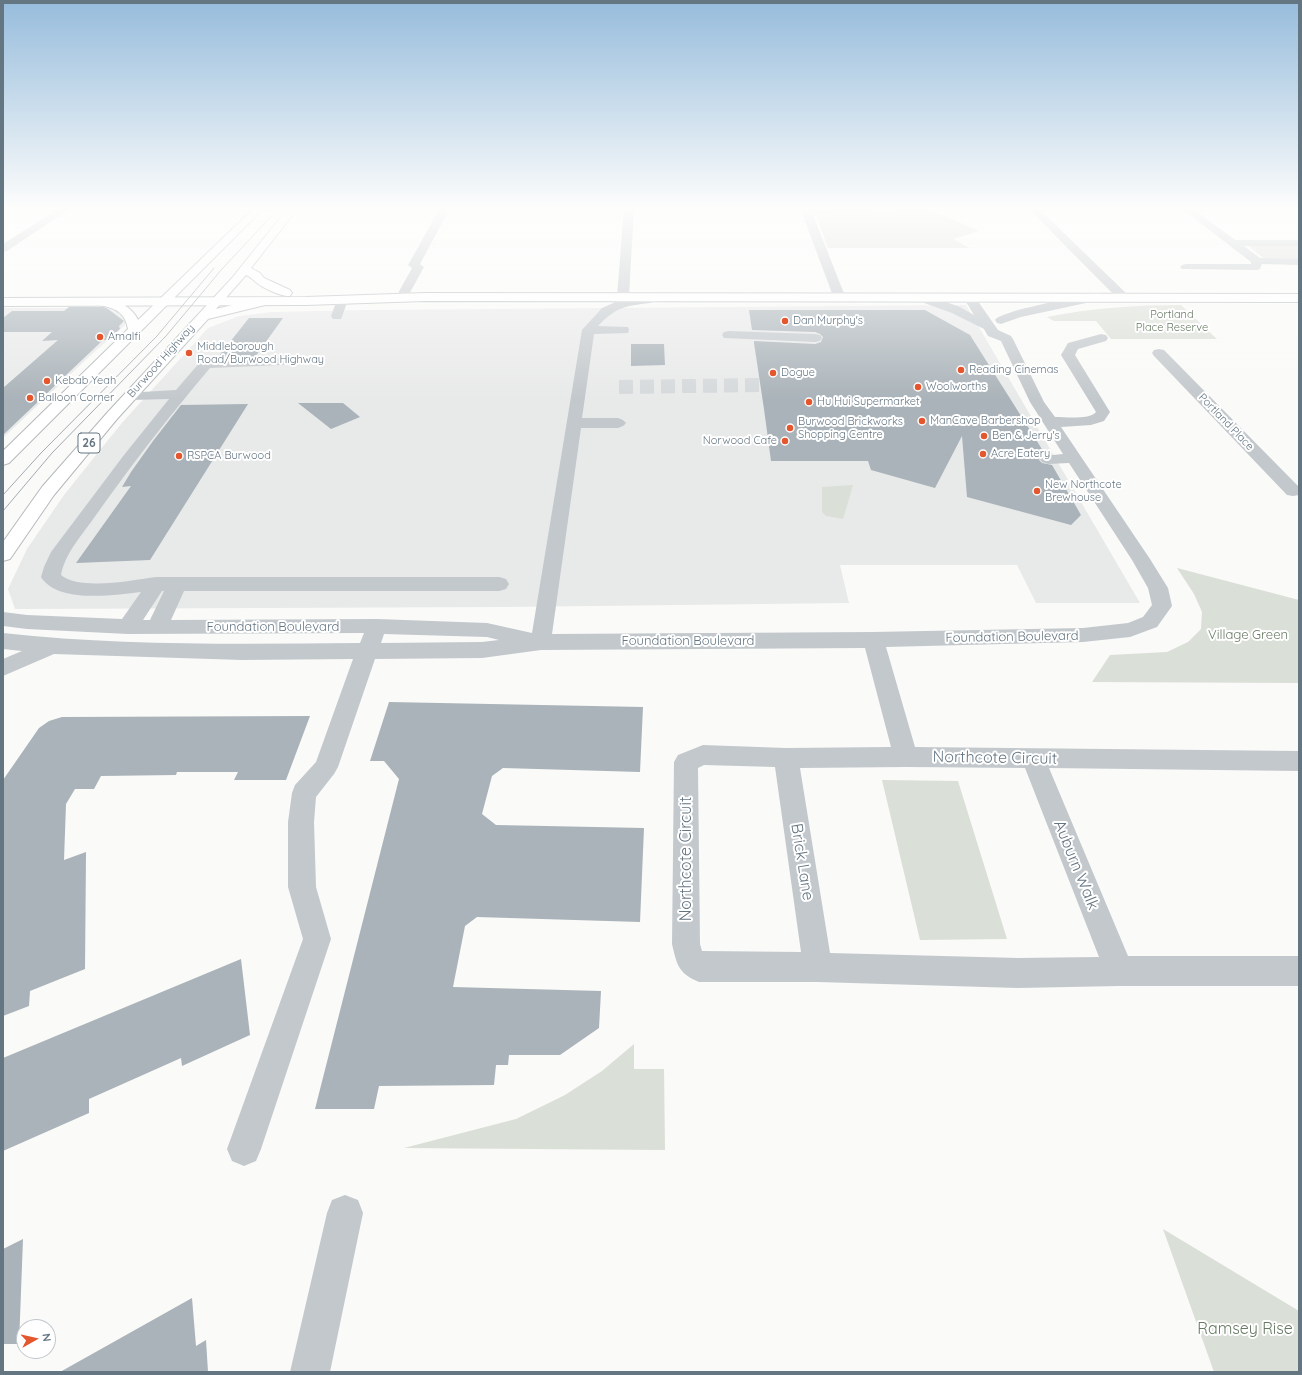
<!DOCTYPE html>
<html>
<head>
<meta charset="utf-8">
<style>
  body { margin:0 }
  #map { position:relative; width:1302px; height:1375px; overflow:hidden; background:#fafaf8; font-family:Quicksand,sans-serif }
  canvas { display:block }
  .frame { position:absolute; inset:0; border:4px solid #657683; pointer-events:none }
  .north { position:absolute; left:16px; top:1319px; width:40px; height:40px; box-sizing:border-box; background:#fff; border:1px solid #c1c8cd; border-radius:50%; rotate:82deg; font-size:11px; font-weight:700; line-height:16px; text-align:center; color:#657683 }
  .north::after { content:''; display:block; margin:auto; width:14px; height:18px; background:#e4572e; clip-path:polygon(50% 0,100% 100%,50% 72%,0 100%) }
</style>
</head>
<body>
<div id="map">
<canvas width="1302" height="1375"></canvas>
<div class="frame"></div>
<div class="north">N</div>
</div>
<script>
const c = document.querySelector('canvas').getContext('2d');
c.lineJoin = 'round';
function paint(path, color) { c.fillStyle = color; c.fill(path, 'evenodd'); }
function strokePath(path, color, width, dash) { c.strokeStyle = color; c.lineWidth = width; c.lineCap = dash ? 'butt' : 'round'; c.setLineDash(dash || []); c.stroke(path); }
function label(font, color, halo, rows, align = 'center') {
  c.font = font + ' Quicksand,sans-serif'; c.lineWidth = 4; c.setLineDash([]); c.textBaseline = 'middle'; c.strokeStyle = halo; c.fillStyle = color; for (const [text, x, y, turn = 0] of rows) {
    c.save(); c.translate(x, y); c.rotate((+turn || 0) * Math.PI / 180); c.textAlign = isNaN(turn) ? turn : align; if (halo) c.strokeText(text, 0, 0); c.fillText(text, 0, 0); c.restore();
  }
}
const built = new Path2D(`
  M966,305L1140,603H1036L1017,565H840L849,603L506,607L15,609L8,589L27,549L64,495L121,424L208,328L239,316L271,312L366,310Z
  M3,308H107L119,313L125,318L127,322L124,326L92,354L3,438Z`);
const green = new Path2D(`
  M903,208H926L979,231L953,239L970,248H828L816,215Z
  M1247,245H1299V260H1266Z
  M1181,305L1217,339H1111L1096,321H1054L1047,317C1091,308 1136,305 1181,305Z
  M853,485L843,519L826,516L822,512V487Z
  M1177,568L1299,600V683L1092,682L1110,655L1167,652L1188,642L1201,629L1202,612L1194,594Z
  M882,780L958,781L1007,939L920,940Z
  M634,1044V1069H664L665,1150L404,1148L516,1119L565,1095L602,1071Z
  M1163,1229L1299,1311V1372H1214Z`);
const building = new Path2D(`
  M69,307H104L108,309L124,321L119,326L120,329L108,340H103L3,435V388L58,340L42,341L52,332H3V318L12,311H64Z
  M749,310H925L970,335L1045,454L1041,455L1039,460L1042,463L1052,465L1081,515L1071,525L967,497L962,436L935,488L871,470L868,461H771L764,409L754,343V341L815,344L821,342L823,337L820,334L815,332L752,330Z
  M249,318H283L255,357H218Z
  M631,344H664L665,365L631,366Z
  M298,403H343L360,417L331,429Z
  M248,404L150,560L76,563L131,486L122,487L131,472L153,441L181,405Z
  M389,702L643,707L640,772L503,768L492,776L482,814L496,825L644,828L640,922L477,917L465,926L453,987L601,991L599,1028L560,1055H509L508,1065H496L494,1085L379,1086L374,1109H315L399,779L384,761H370Z
  M310,716L286,780H234L238,772H177L176,775L101,776L94,789H75L66,804L64,860L86,852L85,969L30,991L29,1006L3,1016V780L39,728L49,721L62,717Z
  M241,959L250,1035L182,1066L181,1058L89,1099V1113L3,1151V1058Z
  M23,1239L19,1344H3V1249Z
  M192,1298L196,1346L206,1340L208,1372H60Z`);
const minorTunnel = new Path2D(`
  M619,387L762,385`);
const minor = new Path2D(`
  M60,208H71L7,251L3,252V244Z
  M440,208H450L420,264L424,267L407,298H399L397,295L412,268L408,265Z
  M624,208H634L629,296L628,298L659,293L663,294L665,297L663,300C634,308 622,300 598,326L628,327L629,330L628,333L594,334L582,418H618L623,420L626,423L623,426L618,428H581L552,634L873,632L1083,628L1128,623L1143,617L1152,605L1148,588L1132,560L1069,463L1048,464L1042,462L1040,459L1042,456L1063,454L1030,402L1001,341L988,336L984,329L952,313L916,300L914,297L916,294H924L960,307L974,315L963,297L965,294H973L998,330L1011,336L1013,339L1044,402L1055,417C1065,417 1090,420 1096,412L1061,355L1068,343L1101,334L1106,335L1108,338L1106,341L1078,349L1075,355L1110,412L1104,421L1091,425L1061,427L1150,559L1168,588L1172,606L1157,627L1130,637L1083,642L886,647L915,747L1299,751V771L1049,768L1128,956H1299V986H1119L1018,988L818,982H699C678,973 677,965 672,944L674,762L678,755L703,745L786,748L891,747L865,648L541,650L482,658L375,659L338,767L334,774L316,797L314,822L316,887L331,939L261,1149L256,1161L244,1166L232,1161L227,1149L303,939L288,887V822L292,793L295,785L316,762L353,659L242,660L54,654L3,676V659L22,651L3,649V633C121,646 241,644 360,643L364,633L128,634L27,629L3,626V612L27,615L122,619L141,592C114,595 58,604 41,577L44,567L51,552L124,455L169,399L130,400L125,399L123,396L125,393L176,390L201,361L206,360L298,357L303,358L305,361L303,364L210,368C170,415 132,464 96,515C83,534 65,553 61,575C80,591 133,580 156,577H499L506,579L509,584L506,589L499,591H184L171,620L377,619L487,623L532,633L582,330L602,308L622,299L617,296ZM162,591H164L150,620H143ZM384,634L487,637L499,640L482,642L381,643ZM704,765L775,767L801,952L702,951L700,944L698,768ZM906,767L1025,768L1099,957L1018,958L830,953L800,768Z
  M800,208H876L871,211L813,215L845,296L843,299H835L833,296Z
  M1028,208H1038L1127,294L1129,297L1127,300H1119Z
  M1181,208H1192L1235,240H1299V246H1244L1260,258L1299,259V265L1262,264L1260,269L1256,270L1182,269L1180,267L1182,265L1186,264H1251V262Z
  M1096,293L1100,294L1102,297L1100,300L1021,317L1001,324L997,323L995,320C1002,310 1080,297 1096,293Z
  M342,296L346,297L348,300L341,319H333L331,316L338,297Z
  M729,331L815,334L820,335L822,338L820,341L815,342L724,338L722,335L724,332Z
  M1159,349L1164,350L1299,487V495L1293,496L1287,495L1154,356L1152,353L1154,350Z
  M345,1195L358,1200L363,1213L330,1372H290L327,1213L332,1200Z`);
const major = new Path2D(`
  M425,293L1299,294V302L425,301L306,305L3,306V298L306,297Z`);
const highway = new Path2D(`
  M254,208H264L9,463L3,465V451L128,329C125,314 119,310 104,306C100,305 98,305 96,302L98,299C112,296 132,306 138,320Z
  M288,208H298L251,268L260,273L264,278L290,290L292,293L290,296C282,297 263,288 257,283C253,280 251,277 246,275L216,309L261,298L265,299L267,302L265,305L208,319L117,419L54,495L10,559L3,561V542L42,487L107,413L232,278Z`);
const tram = new Path2D(`
  M3,495L41,453L157,336L214,268
  M3,511L52,453L166,336L222,269L279,208`);
const markers = [
  [785,321,4,"#e4572e"],
  [100,337,4,"#e4572e"],
  [189,353,4,"#e4572e"],
  [961,370,4,"#e4572e"],
  [773,373,4,"#e4572e"],
  [47,381,4,"#e4572e"],
  [918,387,4,"#e4572e"],
  [30,398,4,"#e4572e"],
  [809,402,4,"#e4572e"],
  [922,421,4,"#e4572e"],
  [790,428,4,"#e4572e"],
  [984,436,4,"#e4572e"],
  [785,441,4,"#e4572e"],
  [983,454,4,"#e4572e"],
  [179,456,4,"#e4572e"],
  [1037,491,4,"#e4572e"]
];
const farParknames = [
  ["Portland",1172,315],
  ["Place Reserve",1172,328]
];
const farPoinames = [
  ["Dan Murphy's",793,321],
  ["Amalfi",108,337],
  ["Middleborough",197,347],
  ["Road/Burwood Highway",197,360],
  ["Reading Cinemas",969,370],
  ["Dogue",781,373],
  ["Kebab Yeah",55,381],
  ["Woolworths",926,387],
  ["Balloon Corner",38,398],
  ["Hu Hui Supermarket",817,402],
  ["ManCave Barbershop",930,421],
  ["Burwood Brickworks",798,422],
  ["Shopping Centre",798,435],
  ["Ben & Jerry's",992,436],
  ["Norwood Cafe",777,441,"right"],
  ["Acre Eatery",991,454],
  ["RSPCA Burwood",187,456],
  ["New Northcote",1045,485],
  ["Brewhouse",1045,498]
];
const farStreetnames = [
  ["Burwood Highway",161,361,-48],
  ["Portland Place",1226,422,46]
];
const shields = [
  [89,443,22]
];
const shieldNames = [
  ["26",89,443]
];
const streetNames = [
  ["Foundation Boulevard",273,627],
  ["Foundation Boulevard",1012,637,-1],
  ["Foundation Boulevard",688,641]
];
const parkNames = [
  ["Village Green",1248,635]
];
const nearStreetnames = [
  ["Northcote Circuit",995,758,1],
  ["Northcote Circuit",686,859,-90],
  ["Brick Lane",802,862,81],
  ["Auburn Walk",1076,865,68]
];
const nearParknames = [
  ["Ramsey Rise",1245,1329]
];
paint(built, '#e8e9e9');
paint(green, '#dadfd7');
paint(building, '#aab3b9');
strokePath(minorTunnel, '#d5d9db', 14, [14, 7]);
strokePath(major, '#b5babe', 2);
strokePath(highway, '#b4b9bd', 2);
paint(minor, '#c3c8cc');
paint(major, '#fff');
paint(highway, '#fff');
strokePath(tram, '#a2aab0', 1);
const sky = c.createLinearGradient(0, 0, 0, 400);
sky.addColorStop(0, '#96bcdc');
sky.addColorStop(0.52, '#fdfdfc');
sky.addColorStop(1, '#fdfdfc00');
c.fillStyle = sky;
c.fillRect(0, 0, 1302, 400);
for (const [x, y, r, color] of markers) { const dot = new Path2D(); dot.arc(x, y, r, 0, 2 * Math.PI); c.fillStyle = color; c.fill(dot); strokePath(dot, '#fff', 1.5); }
label('11px', '#687a64', '#fff', farParknames);
label('11px', '#657683', '#fff', farPoinames, 'left');
label('11px', '#657683', '#fff', farStreetnames);
for (const [x, y, w] of shields) { const box = new Path2D(); box.roundRect(x - w / 2, y - 10, w, 20, 3); c.fillStyle = '#fff'; c.fill(box); strokePath(box, '#657683', 1); }
label('bold 12px', '#657683', null, shieldNames);
label('13px', '#657683', '#fff', streetNames);
label('13px', '#687a64', '#fff', parkNames);
label('16px', '#657683', '#fff', nearStreetnames);
label('16px', '#687a64', '#fff', nearParknames);
</script>
</body>
</html>
